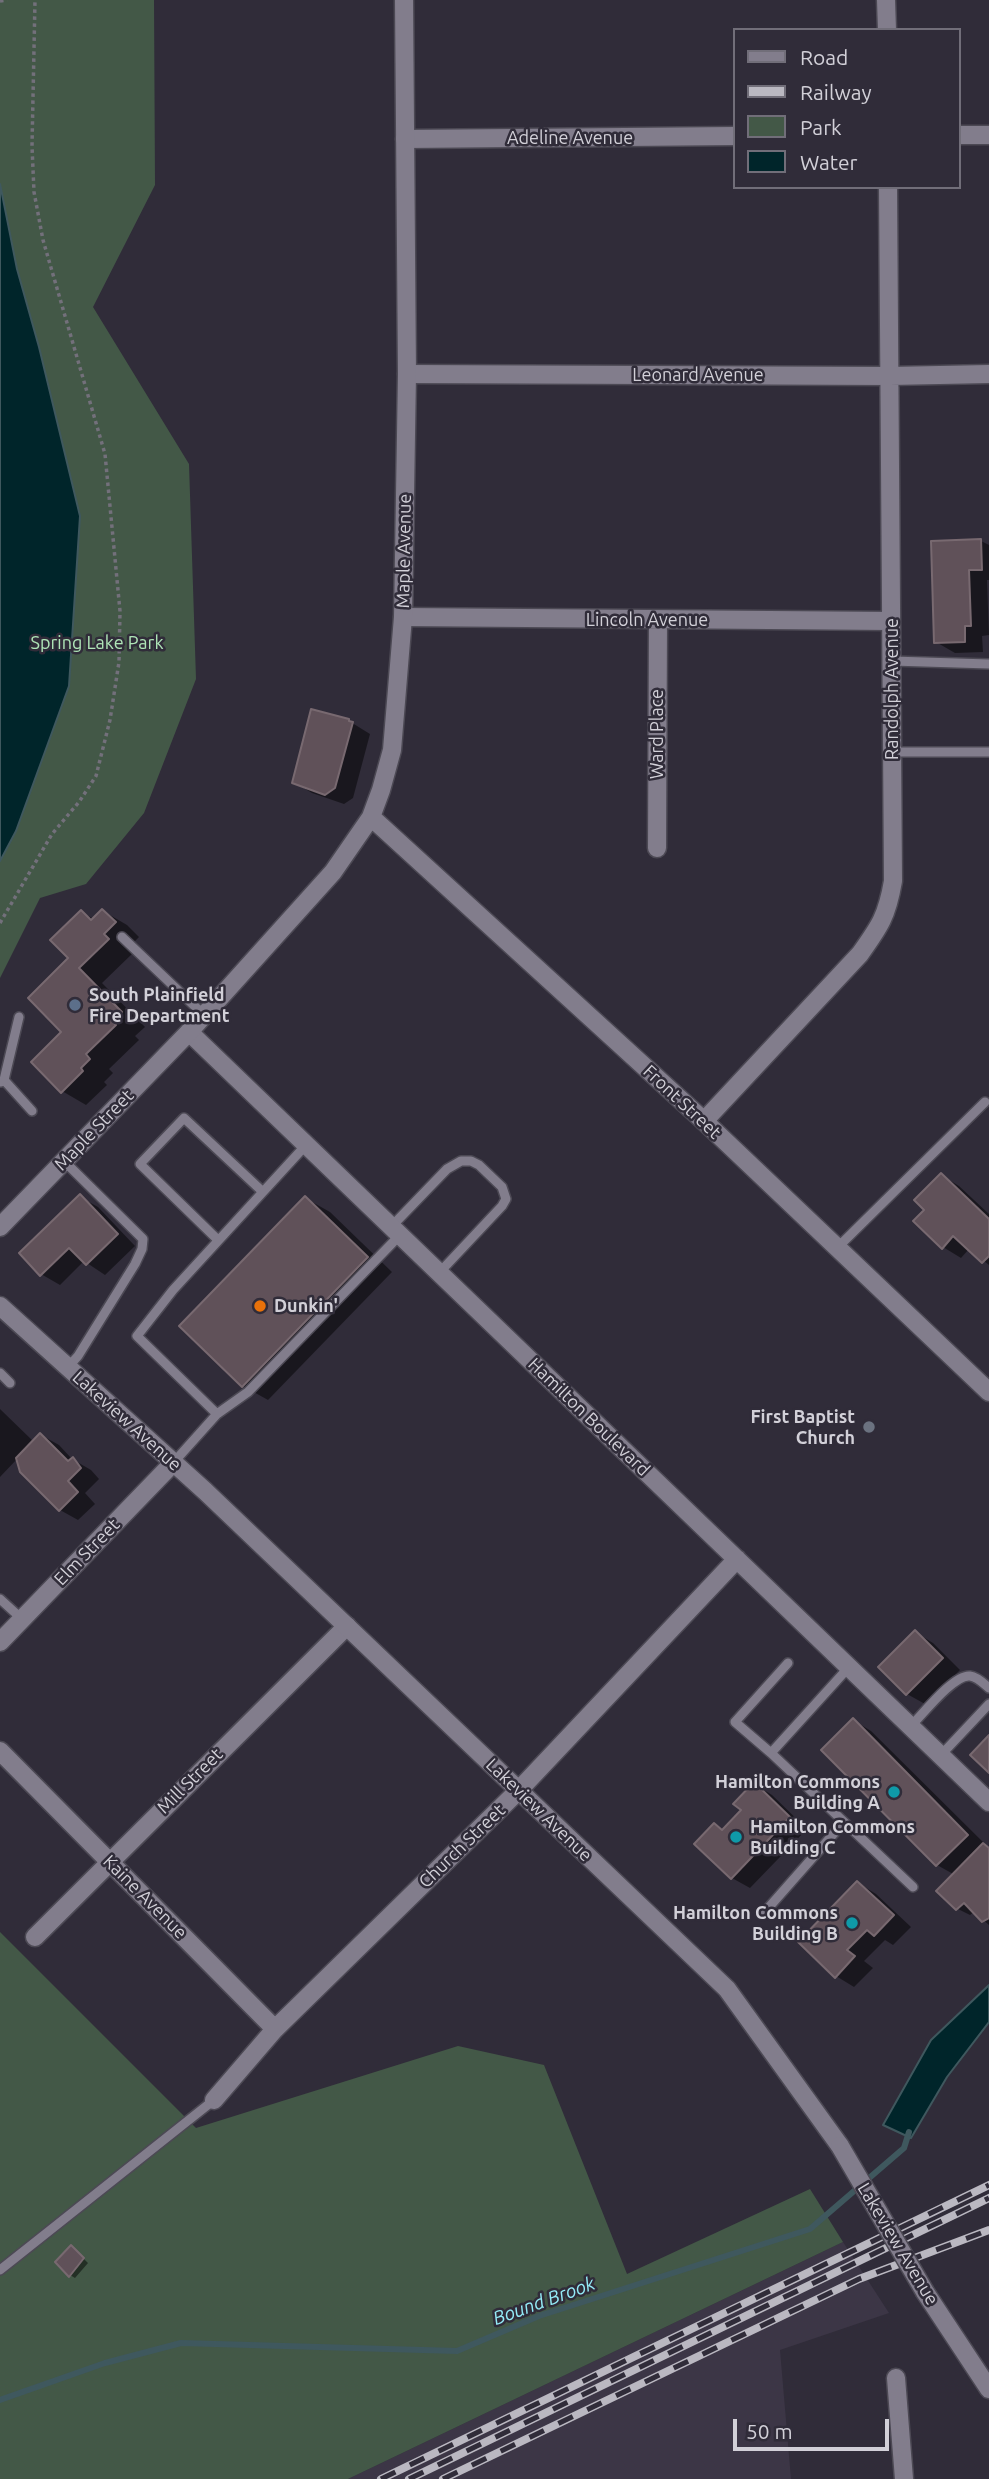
<!DOCTYPE html>
<html>
<head>
<meta charset="utf-8">
<style>
  body { margin:0 }
  #map { position:relative; width:989px; height:2479px; overflow:hidden; background:#302c39; font-family:Ubuntu,sans-serif }
  canvas { display:block }
  .legend { position:absolute; left:733px; top:28px; width:228px; height:161px; box-sizing:border-box; background:#302c39; border:2px solid #716e79; margin:0; padding:9px 12px; list-style:none; font-size:21px; color:#d2d0d8 }
  .legend li { display:flex; align-items:center; gap:14px; height:35px }
  .legend b { width:35px; border:2px solid #716e79 }
  .scale { position:absolute; left:733px; top:2419px; width:156px; height:32px; box-sizing:border-box; border:4px solid #d2d0d8; border-top:0; padding-left:9px; font-size:21px; line-height:24px; white-space:nowrap; color:#d2d0d8; -webkit-text-stroke:5px #302c39; paint-order:stroke }
</style>
</head>
<body>
<div id="map">
<canvas width="989" height="2479"></canvas>
<ul class="legend">
<li><b style="height:9px;background:#827d8c"></b>Road</li>
<li><b style="height:9px;background:#bab8c1"></b>Railway</li>
<li><b style="height:19px;background:#435847"></b>Park</li>
<li><b style="height:19px;background:#00252a"></b>Water</li>
</ul>
<div class="scale">50 m</div>
</div>
<script>
const c = document.querySelector('canvas').getContext('2d');
c.lineJoin = 'round';
function paint(path, color) { c.fillStyle = color; c.fill(path, 'evenodd'); }
function strokePath(path, color, width, dash) { c.strokeStyle = color; c.lineWidth = width; c.lineCap = dash ? 'butt' : 'round'; c.setLineDash(dash || []); c.stroke(path); }
function label(font, color, halo, rows, align = 'center') {
  c.font = font + ' Ubuntu,sans-serif'; c.lineWidth = 5; c.setLineDash([]); c.textBaseline = 'middle'; c.strokeStyle = halo; c.fillStyle = color; for (const [text, x, y, turn = 0] of rows) {
    c.save(); c.translate(x, y); c.rotate((+turn || 0) * Math.PI / 180); c.textAlign = isNaN(turn) ? turn : align; if (halo) c.strokeText(text, 0, 0); c.fillText(text, 0, 0); c.restore();
  }
}
const industrial = new Path2D(`
  M843,2242L889,2313L780,2350L791,2479H348Z`);
const green = new Path2D(`
  M0,0H154L155,185L93,307L189,464L196,679L144,813L86,884L40,898L0,978Z
  M0,1932L196,2128L458,2046L544,2065L627,2274L810,2189L843,2242L348,2479H0Z`);
const water = new Path2D(`
  M0,184L17,269L39,347L80,516L69,686L16,831L0,861Z
  M989,1985V2022L947,2077L911,2138L883,2125L931,2040Z`);
const shadow = new Path2D(`
  M981,541L989,545V580H987L989,635L982,636L983,652L955,653L936,642Z
  M349,721L370,734L353,798L344,804L312,793L294,782Z
  M103,911L127,925L139,937L127,949L132,954L102,983L145,1027L135,1036L139,1040L109,1069L113,1073L104,1082L107,1085L86,1105L62,1091L64,1032L71,958L81,912L94,919Z
  M941,1175L959,1186L989,1214V1265L969,1249L961,1258L943,1247Z
  M80,1197L98,1207L135,1246L105,1275L84,1261L60,1285L41,1274Z
  M305,1198L330,1212L392,1272L268,1400L243,1386L182,1326Z
  M0,1409L34,1442L41,1435L59,1445L72,1459L91,1470L99,1479L85,1493L95,1504L78,1520L60,1510L18,1458L0,1477Z
  M915,1632L933,1643L960,1670L925,1704L907,1694Z
  M853,1720L871,1731L989,1848V1925L974,1912L970,1915L958,1909L955,1875L937,1865L823,1750Z
  M754,1784L772,1795L807,1829L750,1888L732,1878L715,1825L723,1830L744,1809Z
  M858,1883L876,1894L911,1927L893,1945L885,1940L864,1961L873,1968L854,1987L836,1976Z
  M76,2251L88,2263L75,2278L70,2275Z`);
const stream = new Path2D(`
  M0,2400L105,2363L181,2343L457,2351L539,2316L810,2229L904,2148L909,2132`);
const building = new Path2D(`
  M981,539L982,570H969L971,626H965V642L934,643L931,541Z
  M311,709L349,719V721L353,722L335,788L325,795L292,783Z
  M102,909L116,922L104,934L109,939L79,968L122,1012L112,1021L116,1025L86,1054L90,1059L81,1068L83,1071L61,1093L31,1062L61,1032L28,998L68,958L50,940L81,910L91,920Z
  M941,1173L989,1219V1256L982,1263L953,1236L942,1249L913,1221L924,1210L914,1200Z
  M80,1194L118,1234L86,1265L69,1248L40,1276L19,1253Z
  M305,1196L368,1257L242,1387L179,1326Z
  M40,1433L68,1461L73,1457L81,1468L68,1481L78,1492L59,1511L20,1472L16,1458Z
  M915,1630L943,1658L906,1695L878,1667Z
  M853,1718L968,1835L936,1866L821,1750Z
  M989,1735V1773L970,1755Z
  M754,1782L790,1817L731,1879L694,1844L714,1823L722,1830L741,1810L733,1804Z
  M983,1843L989,1848V1918L982,1922L964,1903L956,1910L936,1891Z
  M857,1881L894,1915L874,1936L867,1930L847,1950L855,1956L835,1978L798,1942Z
  M71,2245L84,2258L69,2277L55,2262Z`);
const path = new Path2D(`
  M0,1L7,0
  M0,923L52,834L79,802L96,776L110,720L119,662L120,611L105,454L43,240L34,192L32,146L35,0`);
const lane = new Path2D(`
  M892,661L989,664
  M892,752H989
  M122,937L204,1015
  M4,1080L19,1017
  M1,1082L4,1080L32,1111
  M64,1161L143,1239L142,1249L135,1264L78,1356L68,1367
  M391,1227L447,1169L461,1161H471L479,1165L502,1187L506,1199L502,1206L439,1273
  M218,1240L140,1164L184,1118L263,1192
  M837,1248L985,1102
  M0,1373L10,1383
  M217,1414L248,1392L400,1235
  M174,1462L217,1414L137,1336L173,1290L306,1145
  M0,1599L22,1619
  M849,1667L771,1753L913,1887
  M911,1726C923,1714 954,1674 970,1676C978,1677 984,1684 989,1688
  M771,1753L735,1722L788,1663
  M941,1755L989,1704
  M763,1914L844,1822
  M0,2270L214,2100`);
const street = new Path2D(`
  M886,0L887,30
  M959,135H989
  M405,139L735,136
  M407,374L890,376L989,374
  M403,617L891,621
  M657,848L658,620
  M189,1032L989,1802
  M704,1121L860,954C880,926 887,916 893,881L888,187
  M0,1642L174,1462
  M0,1751L275,2029
  M35,1937L347,1626
  M214,2100L275,2029L519,1790L737,1559
  M896,2378L904,2479`);
const secondary = new Path2D(`
  M371,817L704,1121L989,1392
  M0,1227L189,1032L333,872L371,817L381,790L392,750L403,617L407,374L404,0
  M0,1306L205,1491L727,1989L840,2146
  M925,2292L989,2389`);
const rail = new Path2D(`
  M381,2479L989,2185
  M409,2479L989,2198
  M443,2479L859,2279L989,2230`);
const secondaryBridge = new Path2D(`
  M840,2146L925,2292`);
const markers = [
  [75,1005,7,"#5c6f8a"],
  [260,1306,7,"#e8710a"],
  [869,1427,7,"#6b7280"],
  [894,1792,7,"#0f9aa8"],
  [736,1837,7,"#0f9aa8"],
  [852,1923,7,"#0f9aa8"]
];
const streetNames = [
  ["Adeline Avenue",570,138],
  ["Leonard Avenue",698,375],
  ["Maple Avenue",404,551,-89],
  ["Lincoln Avenue",647,620],
  ["Randolph Avenue",892,689,-90],
  ["Ward Place",657,734,-90],
  ["Front Street",682,1102,43],
  ["Maple Street",94,1130,-46],
  ["Hamilton Boulevard",589,1417,44],
  ["Lakeview Avenue",127,1421,42],
  ["Elm Street",87,1552,-46],
  ["Mill Street",190,1781,-45],
  ["Lakeview Avenue",539,1810,44],
  ["Church Street",462,1846,-44],
  ["Kaine Avenue",145,1897,45],
  ["Lakeview Avenue",898,2244,59]
];
const parkNames = [
  ["Spring Lake Park",97,643]
];
const poiNames = [
  ["South Plainfield",89,995],
  ["Fire Department",89,1016],
  ["Dunkin'",274,1306],
  ["First Baptist",855,1417,"right"],
  ["Church",855,1438,"right"],
  ["Hamilton Commons",880,1782,"right"],
  ["Building A",880,1803,"right"],
  ["Hamilton Commons",750,1827],
  ["Building C",750,1848],
  ["Hamilton Commons",838,1913,"right"],
  ["Building B",838,1934,"right"]
];
const waterNames = [
  ["Bound Brook",544,2301,-20]
];
paint(industrial, '#3c3646');
paint(green, '#435847');
paint(water, '#00252a');
strokePath(water, '#3f585e', 2);
paint(shadow, '#0007');
strokePath(stream, '#3f585e', 6);
paint(building, '#605159');
strokePath(building, '#786970', 2);
strokePath(lane, '#4c4954', 12);
strokePath(street, '#4c4954', 21);
strokePath(secondary, '#4c4954', 21);
strokePath(path, '#73707b', 3.5, [3.5, 3.5]);
strokePath(lane, '#827d8c', 9);
strokePath(street, '#827d8c', 18);
strokePath(secondary, '#827d8c', 18);
strokePath(rail, '#bab8c1', 8);
strokePath(rail, '#302c39', 5, [16]);
strokePath(secondaryBridge, '#4c4954', 21, []);
strokePath(secondaryBridge, '#827d8c', 18);
for (const [x, y, r, color] of markers) { const dot = new Path2D(); dot.arc(x, y, r, 0, 2 * Math.PI); c.fillStyle = color; c.fill(dot); strokePath(dot, '#302c39', 2.5); }
label('18px', '#d2d0d8', '#302c39', streetNames);
label('18px', '#afe5b7', '#302c39', parkNames);
label('bold 18px', '#d2d0d8', '#302c39', poiNames, 'left');
label('italic 19px', '#94ebf7', '#302c39', waterNames);
</script>
</body>
</html>
